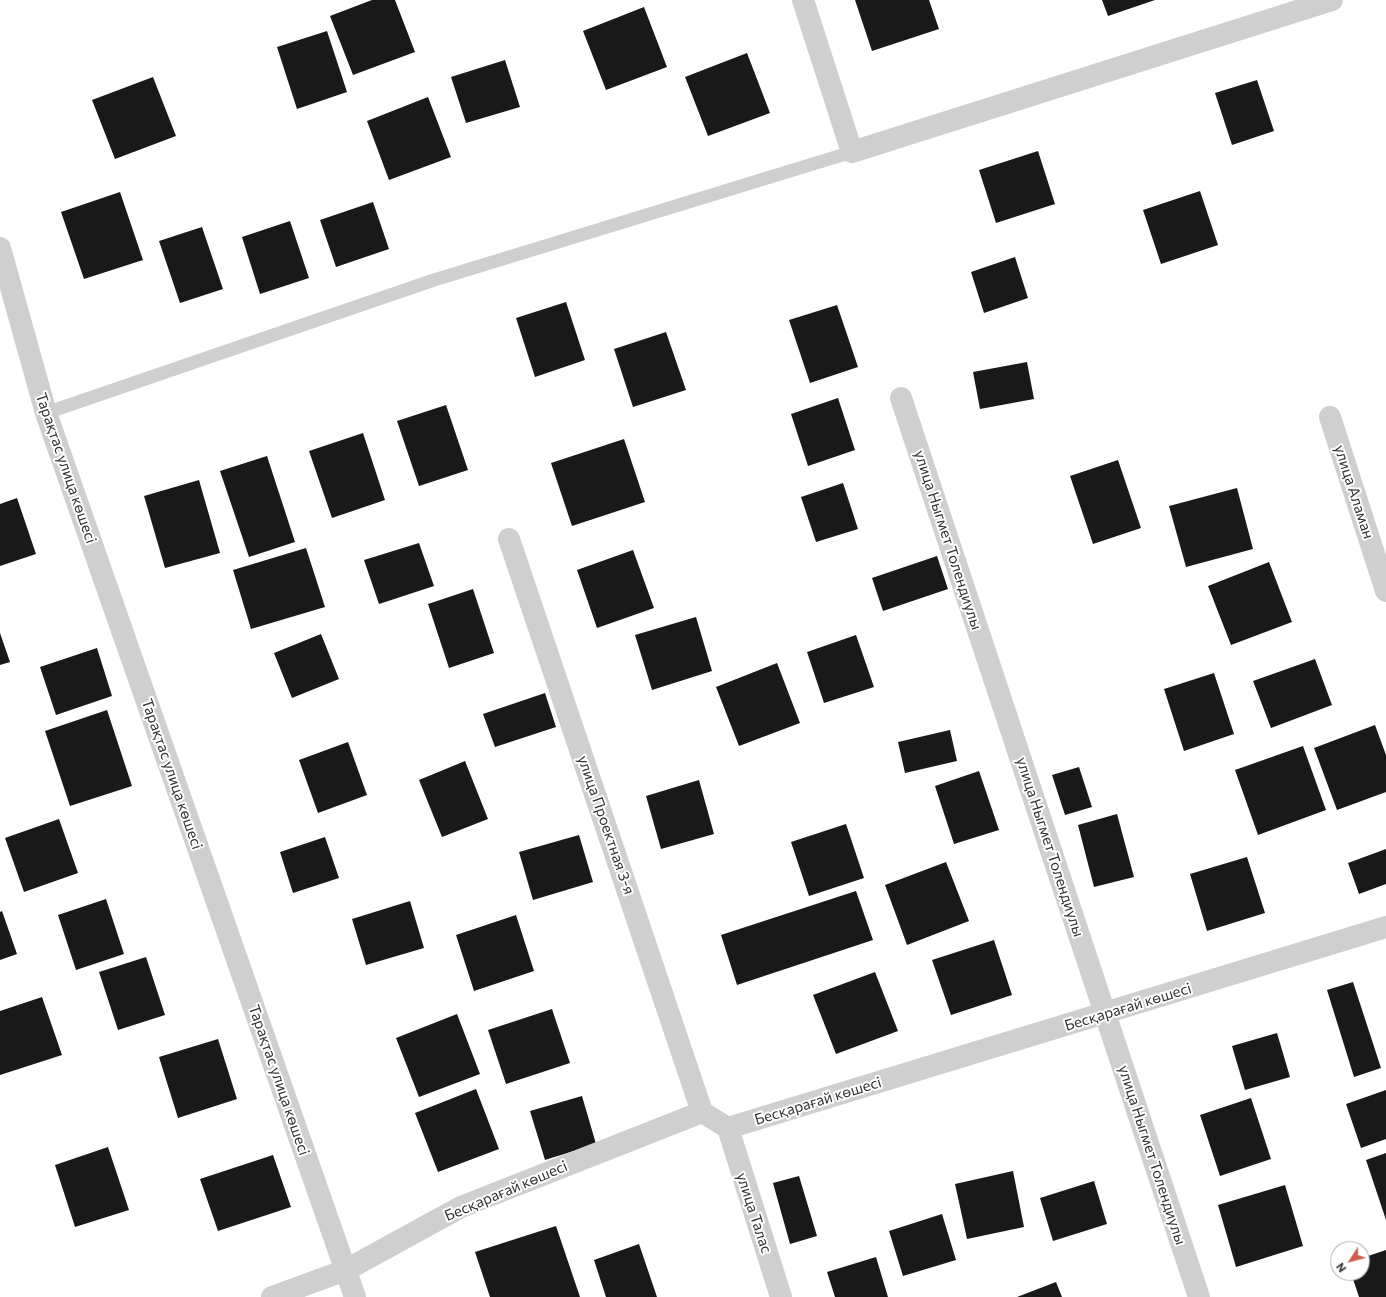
<!DOCTYPE html>
<html>
<head>
<meta charset="utf-8">
<style>
  body { margin:0 }
  #map { position:relative; width:1386px; height:1297px; overflow:hidden; background:#fff; font-family:Commissioner,sans-serif }
  canvas { display:block }
  .north { position:absolute; left:1330px; top:1241px; width:40px; height:40px; box-sizing:border-box; background:#fff; border:1px solid #adadad; border-radius:50%; rotate:234deg; font-size:11px; font-weight:700; line-height:16px; text-align:center; color:#323232 }
  .north::after { content:''; display:block; margin:auto; width:14px; height:18px; background:#d15e4d; clip-path:polygon(50% 0,100% 100%,50% 72%,0 100%) }
</style>
</head>
<body>
<div id="map">
<canvas width="1386" height="1297"></canvas>
<div class="north">N</div>
</div>
<script>
const c = document.querySelector('canvas').getContext('2d');
c.lineJoin = 'round';
function paint(path, color) { c.fillStyle = color; c.fill(path, 'evenodd'); }
function strokePath(path, color, width, dash) { c.strokeStyle = color; c.lineWidth = width; c.lineCap = dash ? 'butt' : 'round'; c.setLineDash(dash || []); c.stroke(path); }
function label(font, color, halo, rows, align = 'center') {
  c.font = font + ' Commissioner,sans-serif'; c.lineWidth = 4; c.setLineDash([]); c.textBaseline = 'middle'; c.strokeStyle = halo; c.fillStyle = color; for (const [text, x, y, turn = 0] of rows) {
    c.save(); c.translate(x, y); c.rotate((+turn || 0) * Math.PI / 180); c.textAlign = isNaN(turn) ? turn : align; if (halo) c.strokeText(text, 0, 0); c.fillText(text, 0, 0); c.restore();
  }
}
const building = new Path2D(`
  M372,0H395L415,52L353,75L330,16Z
  M855,0H929L939,29L872,51Z
  M1102,0H1155L1108,16Z
  M644,7L667,67L606,90L583,31Z
  M327,31L347,92L297,109L277,47Z
  M747,53L770,113L708,136L685,77Z
  M505,60L520,107L466,123L451,77Z
  M153,77L176,136L115,159L92,100Z
  M1257,80L1274,131L1232,145L1215,93Z
  M428,97L451,157L389,180L367,121Z
  M1038,151L1055,204L996,223L979,170Z
  M1200,191L1218,245L1161,264L1143,210Z
  M120,192L143,260L84,279L61,212Z
  M373,202L389,249L336,267L320,220Z
  M290,221L309,278L260,294L242,237Z
  M202,227L223,289L180,303L159,241Z
  M1015,257L1028,298L984,313L971,272Z
  M566,302L585,360L535,377L516,318Z
  M837,305L858,367L810,383L789,320Z
  M666,332L686,390L633,407L614,349Z
  M1027,362L1034,399L980,409L973,372Z
  M838,398L855,450L808,466L791,414Z
  M446,405L468,470L419,486L397,421Z
  M363,433L385,500L332,518L309,451Z
  M624,439L645,502L572,526L551,463Z
  M267,456L295,542L249,557L220,471Z
  M1118,460L1141,528L1093,544L1070,476Z
  M199,480L220,553L165,568L144,496Z
  M843,483L858,529L816,542L801,497Z
  M1237,488L1253,549L1186,567L1169,506Z
  M17,498L36,554L0,566V504Z
  M419,543L434,586L379,604L364,560Z
  M306,548L325,607L251,629L233,570Z
  M633,550L654,608L597,628L577,570Z
  M937,556L948,589L883,611L872,578Z
  M1269,562L1292,622L1231,645L1208,586Z
  M473,589L494,653L449,668L428,604Z
  M696,617L712,671L652,690L635,635Z
  M0,633L10,662L0,665Z
  M321,634L339,679L292,698L274,653Z
  M856,635L874,687L824,703L807,652Z
  M97,648L112,696L56,715L40,667Z
  M1315,659L1332,705L1271,728L1253,681Z
  M777,663L800,723L739,746L716,687Z
  M1214,673L1234,734L1184,751L1164,689Z
  M545,693L556,727L495,747L483,714Z
  M107,710L132,786L70,806L45,731Z
  M1375,725L1386,755V792L1337,810L1314,748Z
  M950,730L957,761L905,773L898,742Z
  M348,742L367,795L318,813L299,760Z
  M1303,746L1326,810L1258,835L1235,770Z
  M465,761L488,819L442,837L419,780Z
  M1079,767L1092,807L1065,815L1052,775Z
  M979,771L999,830L954,844L935,786Z
  M699,780L714,834L661,849L646,796Z
  M1117,814L1134,877L1094,887L1078,825Z
  M59,819L78,873L24,892L5,838Z
  M846,824L864,878L809,896L791,842Z
  M579,835L593,882L533,900L519,852Z
  M325,837L339,878L293,893L280,852Z
  M1386,849V884L1359,894L1348,863Z
  M1247,857L1265,913L1207,931L1190,874Z
  M946,862L969,921L907,945L885,885Z
  M856,891L873,940L737,985L721,935Z
  M106,899L124,954L76,970L58,915Z
  M410,901L424,948L366,965L352,919Z
  M2,911L17,954L0,960V912Z
  M516,915L534,971L474,991L456,935Z
  M994,940L1012,995L951,1015L932,960Z
  M146,957L165,1015L118,1030L99,972Z
  M875,972L898,1031L836,1054L813,995Z
  M1353,982L1381,1068L1354,1077L1327,990Z
  M42,997L62,1055L0,1075V1011Z
  M552,1009L570,1063L506,1084L488,1030Z
  M457,1014L480,1074L419,1097L396,1038Z
  M1277,1033L1290,1077L1245,1090L1232,1046Z
  M218,1039L237,1099L178,1118L159,1057Z
  M476,1089L499,1149L438,1172L415,1113Z
  M1386,1090V1139L1361,1148L1346,1104Z
  M582,1096L596,1144L545,1160L530,1111Z
  M1251,1098L1271,1159L1220,1176L1200,1115Z
  M108,1147L129,1210L75,1227L55,1165Z
  M1386,1153V1220L1366,1160Z
  M273,1155L291,1207L218,1231L200,1179Z
  M1013,1171L1024,1227L967,1239L955,1184Z
  M799,1176L817,1236L790,1244L773,1183Z
  M1094,1181L1107,1224L1053,1241L1040,1198Z
  M1285,1185L1303,1246L1236,1267L1218,1205Z
  M942,1214L956,1260L903,1276L889,1231Z
  M556,1226L580,1297H490L475,1252Z
  M639,1244L657,1297H606L594,1260Z
  M1386,1250V1297H1359L1351,1273H1362V1258Z
  M876,1257L888,1297H835L827,1272Z
  M1056,1282L1062,1297H1017Z`);
const service = new Path2D(`
  M46,413L434,280L852,152`);
const minor = new Path2D(`
  M803,0L852,152L1332,0
  M0,248L46,413L355,1297
  M901,398L1199,1297
  M1330,417L1386,591
  M509,539L702,1112
  M728,1128L781,1297
  M272,1297L346,1270L461,1207L702,1112L728,1128L1386,927`);
const streetNames = [
  ["Тарақтас улица көшесі",66,468,71],
  ["улица Аламан",1354,492,72],
  ["улица Ныгмет Толендиулы",948,540,72],
  ["Тарақтас улица көшесі",172,774,71],
  ["улица Проектная 3-я",606,825,71],
  ["улица Ныгмет Толендиулы",1050,847,72],
  ["Бесқарағай көшесі",1128,1007,-17],
  ["Тарақтас улица көшесі",279,1080,71],
  ["Бесқарағай көшесі",818,1101,-17],
  ["улица Ныгмет Толендиулы",1152,1155,72],
  ["Бесқарағай көшесі",506,1191,-23],
  ["улица Талас",754,1213,72]
];
paint(building, '#191919');
strokePath(service, '#cfcfcf', 13);
strokePath(minor, '#cfcfcf', 22);
label('15px', '#323232', '#fff', streetNames);
</script>
</body>
</html>
